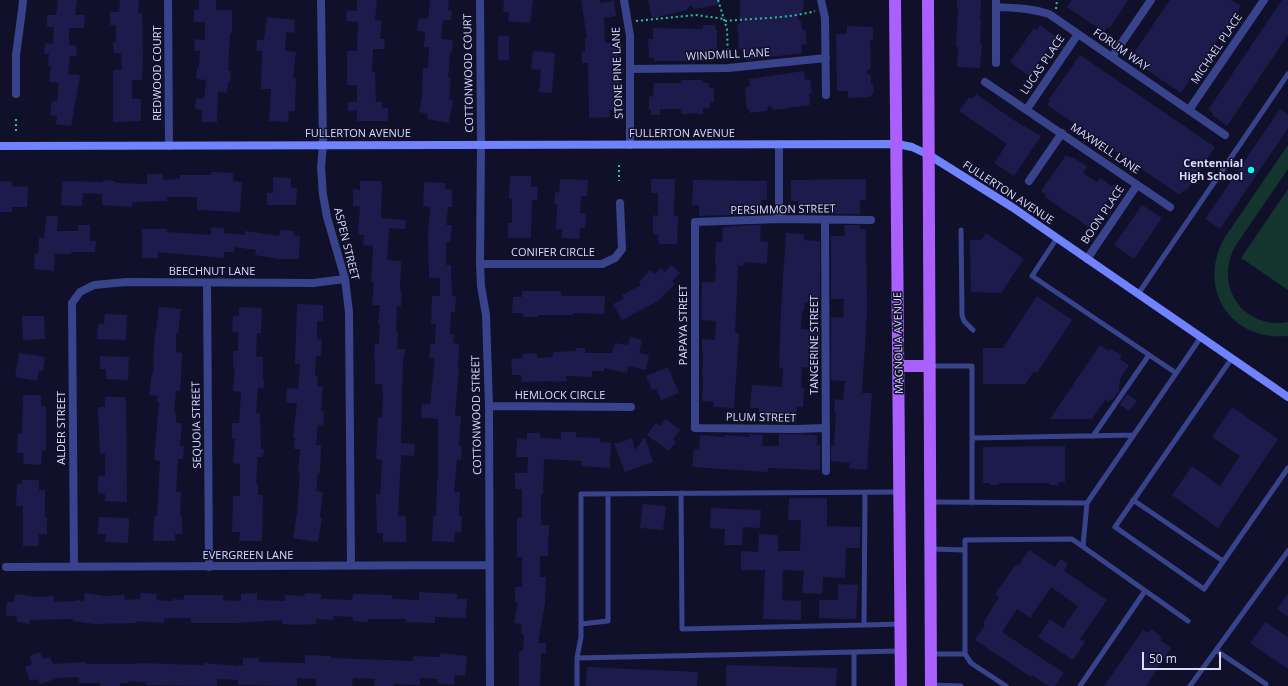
<!DOCTYPE html>
<html>
<head>
<meta charset="utf-8">
<style>
	body { margin:0 }
	#map { position:relative; width:1288px; height:686px; overflow:hidden; background:#10102a; font-family:"Open Sans",sans-serif }
	canvas { display:block }
	.scale { position:absolute; left:1142px; top:652px; width:79px; height:18px; box-sizing:border-box; border:2px solid #d9dbff; border-top:0; padding-left:5px; font-size:12px; line-height:14px; white-space:nowrap; color:#d9dbff; -webkit-text-stroke:3px #10102a; paint-order:stroke }
</style>
</head>
<body>
<div id="map">
<canvas width="1288" height="686"></canvas>
<div class="scale">50 m</div>
</div>
<script>
const ctx = document.querySelector('canvas').getContext('2d');
ctx.lineJoin = 'round';
function fillPath(path, color) { ctx.fillStyle = color; ctx.fill(path, 'evenodd'); }
function trace(path, color, width, dash) { ctx.strokeStyle = color; ctx.lineWidth = width; ctx.lineCap = dash ? 'butt' : 'round'; ctx.setLineDash(dash || []); ctx.stroke(path); }
function label(font, color, halo, rows, align = 'center') {
  ctx.font = font + ' "Open Sans",sans-serif'; ctx.lineWidth = 3; ctx.setLineDash([]); ctx.textBaseline = 'middle'; ctx.strokeStyle = halo; ctx.fillStyle = color; for (const [text, x, y, turn = 0] of rows) {
    ctx.save(); ctx.translate(x, y); ctx.rotate((+turn || 0) * Math.PI / 180); ctx.textAlign = isNaN(turn) ? turn : align; if (halo) ctx.strokeText(text, 0, 0); ctx.fillText(text, 0, 0); ctx.restore();
  }
}
const green = new Path2D(`
	M1288 145V169L1236 245C1213 284 1242 330 1288 322V336C1230 342 1196 287 1225 237Z
	M1288 189V290L1241 258Z`);
const building = new Path2D(`
	M58 0H77L75 15H85L84 28H69V45L77 46 76 56H70L68 74 80 75 71 126 56 124 57 116 50 115 52 101H57L59 83 49 82 51 67 48 66 49 54H44L45 43 53 44 54 27H47V15H56Z
	M120 0H139L138 13H142L143 55 142 80H132V99H141V121L113 122V70H122L121 53H114L113 42H116V26L110 25V12H119Z
	M199 0H216V10H232V33H230L228 71H231L230 82H228L227 93 218 92 217 122H202V110L195 109 196 98 204 99 206 80 196 79 197 68H199L200 51H194L195 39 205 40V22H194V10H199Z
	M357 0H377L375 20 382 21 380 39H385L384 49H373L372 72H375L376 102H382V108H388V121H357V110L348 111V102H357V85H347V51H357L358 22 346 21 347 10 357 11Z
	M430 0H449L448 10 452 11 451 20H443L441 39 453 40 452 53H450L448 77 451 78 449 99 453 100 449 123 427 119 428 114 419 112 423 91H422L423 68H428L429 47H424L425 32 417 31 419 18 428 19Z
	M504 0H533L530 23 508 21 509 12H503Z
	M581 0H600V3L614 1 616 16 604 18 605 43H618L621 110H609L610 117 589 118 588 63H582V52H585V38H587Z
	M648 0H720V4L695 9 690 5 687 10 653 18 651 15Z
	M740 0H803L804 9 797 18 801 22 802 30H805L807 44 801 45 802 53 746 60 745 48 739 49 738 40H739L737 25 740 24Z
	M957 0H981L980 20H981L980 44H982L980 68 957 67 958 47 956 46 958 9H957Z
	M1072 0H1128L1110 28 1108 27 1104 32 1067 7Z
	M1170 0H1231L1241 6 1181 93 1135 62 1136 60 1131 57Z
	M1282 0H1288V35L1227 126 1212 115 1213 113 1208 110Z
	M267 17 295 20 294 33 286 32 285 51 296 52 293 78H296L295 111H289L288 122 269 121 271 89H261L262 51H256L257 40H264Z
	M703 25H715L716 30H717V49H710V61H654V58H649L648 39H653V28L703 29Z
	M1040 25 1056 37 1029 76 1010 62 1034 28 1037 30Z
	M847 26 873 27V40H870L871 68 866 72 871 76V84H873L874 92 870 97 848 98V91H837L836 34H847Z
	M498 36H509V60H498Z
	M533 51 555 53 552 93 539 92 541 70 531 69Z
	M1080 55 1215 147 1186 191 1184 190 1180 195 1047 105 1051 100 1049 99Z
	M804 71 805 80 810 79 812 93 809 94 810 105 774 110 769 105 766 111 750 113 749 109H747L745 87 750 86 749 79Z
	M681 80H702L703 83H709V88H714V102L710 103V108H703V114L690 113V114H681V109H660V115H651V110L649 109V97L653 96 654 83H681Z
	M976 94 1024 127V126L1041 136 1014 176 994 163 1007 144 959 111 969 97 972 99Z
	M1280 109 1288 114V128L1220 229 1205 219Z
	M1066 155 1071 158 1072 157 1087 166 1083 173 1097 182 1100 178 1116 189 1090 228 1045 197 1046 195 1041 191Z
	M211 172 233 173V181L242 182 240 212 197 210V197H167V201L132 202V207L102 205V194L83 193 82 206 61 205 62 181 103 182V180L115 181V183L147 184V174H163V180L180 179V175H211Z
	M510 176H531V187H538L537 200H532L531 238H508V223H512V199H509Z
	M273 177 291 178V188H297L296 205H267V193H273Z
	M560 179 588 180 587 196H581L580 213H586L585 228H580L579 239 562 238V229H556L557 204H554L555 192 559 193Z
	M651 179H675L674 216H678L677 244H659L658 234H653V215L658 216V193H651Z
	M866 179V200H860V214H798V201H791V180Z
	M693 180 767 181V200H761V214L699 216V205H692Z
	M0 181 12 182V186L28 187 27 207H12V212H0Z
	M360 181H382L381 218 406 220 405 229 389 228 387 260 401 261 400 292H402L401 306H397L396 332H398L397 349H405L404 359H403L401 443 415 444 414 456 401 455 398 516H406V542H383V533H377L376 494 380 495 382 460 376 459 378 417 382 418 383 393 382 384H375V358H374L375 344H379L380 324H378L380 305H372L374 283 371 282 373 246 363 245 364 235H358L360 206H353V189L360 190Z
	M424 182 445 183V189L452 190V207H448L446 225H452L450 242H446V265H451L452 296H456L455 312H451L450 334H454L453 343 459 344 458 368H459L455 415 461 416 459 446H462L461 460H457L454 492H460L459 516H462L461 533 455 532 454 542 432 541 433 516H436L437 480H438V419L421 418 422 404H430L435 358H429L430 344H435L436 324H431L432 296H440V278H429L428 237 430 207 423 206Z
	M1142 205 1162 218 1134 259 1114 245Z
	M46 216H58L57 231H78V225H90V241H96L95 252H71V254H55L54 271 34 269 35 253 38 254 39 238H44Z
	M761 225 760 241 768 242 767 264 744 262 743 266 738 265 735 333H739L734 408 713 407 714 402 702 401 703 377H702L703 353H702V339L715 340 716 321 701 320 702 282H715L716 264H715L716 242H722L723 227Z
	M844 225H860V229H866L867 312 862 393H872L867 470 849 468 850 463 831 461V446H834L836 413H834L835 399 843 400 845 381 831 380V317L843 318 844 299H831V236H845Z
	M211 227 224 228V233L245 235V231L279 236 280 230 294 231V235L300 236 299 259H279L255 255 256 250 234 247V252H224V258L158 252V258H142V229H167V232L211 235Z
	M786 233 804 234V240L820 241V299H818V304L805 303 804 310H802L801 329 820 330V354H815V368L802 367 801 388H804L803 407H797L796 423H780V422L758 421 759 408H750L752 385 782 387 783 368 779 367 781 309Z
	M986 233 1024 259 1001 293 971 292 970 240H981Z
	M671 265 680 273 672 281 675 284 658 301 622 320 613 304 624 299 622 295 641 285 639 282 650 270 655 274 661 268 665 272Z
	M522 291H561V296H605L604 314 573 313V315H538V317H523V313H512L513 297H522Z
	M1037 296 1072 320 1037 373 1034 371 1025 384H983V348H1003Z
	M297 304 323 305V321H317V339L322 340 321 356H316L315 376 318 377 317 386 323 387 321 411H324L323 426 318 425 316 445H321L320 473H318L316 491 323 492 320 517 322 518 318 542 293 538 297 513 300 473 298 472 300 449H294L295 438H293L297 403H286L287 388 298 389 300 364H295Z
	M159 307 181 309 178 334 176 333V352L182 353 181 378 180 391H176L174 412H176V423H182L180 446H184L183 459H178L176 492H181L180 516H182V534H175V541H153L154 516H157L160 461 154 460 159 403 157 402 158 396 149 395 152 374H153L154 344Z
	M239 307 262 308 261 333H257L256 357H263V379L264 380V388H258L256 413H260L261 449H264L263 457H258L256 484H258V495H263L262 541H239L240 532H232L233 496H240V464L233 463 235 439H232V423H239L241 392 233 391 235 367H233V351H238V332H232L233 316H239Z
	M105 314 127 315 126 340 97 339 98 324H104Z
	M22 316H44L45 339 23 340Z
	M630 337 642 340 639 353 649 355 646 370 628 366 627 373 604 368V371H592V377L566 376 567 381 553 382V381L522 382 521 375H512L511 359 523 358V354L537 353V358L553 357V352L576 351V348H585V353H612L615 343 628 345Z
	M1100 345 1109 351 1111 349 1122 356 1120 359 1129 365 1120 379 1119 388 1120 389 1113 400 1112 399 1108 402 1105 400 1092 419H1050Z
	M19 353 45 357 43 371 39 370 37 381 15 377Z
	M100 356 129 357 128 380 106 379V369H100Z
	M668 367 679 393 661 400 656 388 652 390 646 376Z
	M1127 394 1137 401 1129 411 1120 405Z
	M23 395H41V406H46V451L42 450 41 465 23 464 24 453H17L18 433 22 434Z
	M105 397H126L127 502 105 501V494L98 493V476H105V453L100 454 98 407H105Z
	M1232 407 1278 439 1218 528 1172 495 1192 466 1220 486 1240 456 1212 437Z
	M666 419 680 430 673 439 676 442 669 451 647 435 656 423 660 426Z
	M561 432H576V437L600 438V442L611 443 610 468 581 466 582 461 544 459 543 494H541V525H549V535H548V556H540V577H546L545 603 538 643H546V654L541 653 540 686H519V651H523L524 635 521 634 522 624 514 623 518 602H515V587H522V557H517V518H522V489H515V473H527L528 457H516L517 438 527 439V433H540V438L561 439Z
	M749 434 763 435 762 446H779V434L817 435V445H820V470L768 468V472L692 467 694 449 699 450 700 435 725 437V435L749 437Z
	M645 437 653 462 625 472 614 443H619L632 438 635 450Z
	M1065 446V482H1058V485H1050L1049 483H999V485H990V483H983V447Z
	M22 480H39V490H45V518H47V534H39L38 546H23V506H16L17 484H22Z
	M789 498H827V526L860 527V548H846L845 578 823 577 822 594 802 593 804 571 783 570 782 600 801 601V620L763 619 765 570H741V551L758 552 759 534 778 535V551H800L801 520H788Z
	M643 504 666 506 663 530 640 528Z
	M711 508 761 510 760 528 743 527 742 545H724L725 529 710 528Z
	M99 517 129 518 128 543 105 542 106 534H98Z
	M1029 550 1055 567 1061 559 1068 564 1064 571 1107 600 1080 639 1085 642 1073 660 1038 637 1050 619 1063 628 1078 606 1051 587 1030 618 1017 609 1002 632 1064 673 1055 686H1048L1032 675 1031 677 975 640 985 625 983 623 999 597 995 594 1016 564 1018 566Z
	M838 584 858 585 856 619 819 618V600H838Z
	M419 592 457 594V599H467L466 618 435 617V623L406 622V619H368V622L353 621V617L333 616V620L316 619V624L296 625 282 624V620L236 623H191V618H164V623L136 621 137 623 94 624 73 621V619L30 620V624L17 622V617L6 615 7 602H14L15 594 38 597 54 596V602L76 601V600L84 601 85 593 104 596 124 595 125 600 140 599 141 593 157 594 156 600 173 601V599L184 600V595H223V600L241 601V594L257 593V600L285 601V595L305 596V593L321 594V599L352 600 353 594 392 595V599L419 600Z
	M1288 594V617L1277 609Z
	M1265 622 1288 637V669L1250 643Z
	M1151 629 1162 637 1160 640 1171 648 1146 686H1104L1143 630 1149 633Z
	M40 652 43 659 50 657 53 664 86 662V664H137V663L204 665V663L238 666V665H243V658H259V662L305 663V655L331 656V658L413 661V656L440 657V653L467 656 465 676 455 675 454 685 437 683 438 679 420 678V685L394 684V686H374L375 679 353 678 352 686H316V679L297 678V686L238 685V680L217 679V686L146 685V682L128 681V683H120V686H100V683H79V677L58 678 40 684 38 679 30 681 25 667 32 664 29 656Z
	M726 665 837 668 836 686H726Z
	M587 667 698 672 697 686H586Z`);
const path = new Path2D(`
	M718 0 727 29 728 59
	M1056 9 1057 0
	M636 21 696 15 724 19
	M725 21C755 18 786 19 815 11
	M16 119V131
	M619 165V181`);
const lane = new Path2D(`
	M961 230 962 315 964 321 973 330
	M1057 238 1032 276 1176 373
	M1138 294 1288 74
	M1232 358 1115 527 1204 589 1288 468
	M931 366H972V503
	M1093 436 1149 355
	M972 438 1134 435
	M681 493 682 629 864 625 865 492
	M1133 500 1223 561
	M930 502 1087 503 1201 337
	M1083 546 1087 503
	M931 549 965 550
	M581 624 608 621V494
	M864 625 901 624
	M1217 651 1266 684
	M931 654H965V540L1072 539 1188 621
	M965 654 971 663 1006 686
	M577 658 581 637V494L899 492
	M931 685 961 686
	M577 686V658L900 651
	M854 686V652
	M1080 686 1145 591
	M1190 686 1288 551`);
const street = new Path2D(`
	M168 0 169 146
	M321 0 323 145 321 167 323 195 327 217 345 279 349 312 351 566
	M480 0 481 145 480 264 481 286 486 315 489 406 490 686
	M624 0 630 36V145
	M821 0 825 18 826 95
	M996 0V63
	M996 7C1014 8 1031 8 1049 14L1225 135
	M1112 57 1151 0
	M631 69 728 68 826 58
	M985 82 1170 207
	M16 94V55L22 10 23 0
	M1027 109 1078 34
	M1189 110 1264 0
	M1029 181 1062 133
	M779 219V144
	M825 220 826 471
	M1087 259 1137 185
	M480 264H602L615 258 622 249 620 203
	M207 283 209 567
	M489 406 631 407
	M826 428 796 429 695 428V222L779 219 871 220
	M74 566 72 303 80 292 94 285 126 282 313 283 345 279
	M6 567 489 565`);
const secondary = new Path2D(`
	M0 146 897 144 912 147 929 155 1012 207 1288 397`);
const primary = new Path2D(`
	M895 0 901 686
	M928 0 931 686
	M899 366H930`);
const markers = [
	[1251,170,4,"#05fff0"]
];
const streetNames = [
	["MICHAEL PLACE",1217,49,-56],
	["FORUM WAY",1121,50,35],
	["WINDMILL LANE",728,55,-3],
	["LUCAS PLACE",1043,65,-56],
	["REDWOOD COURT",158,73,-90],
	["COTTONWOOD COURT",469,73,-91],
	["STONE PINE LANE",618,73,-92],
	["FULLERTON AVENUE",358,134],
	["FULLERTON AVENUE",682,134],
	["MAXWELL LANE",1105,149,34],
	["FULLERTON AVENUE",1008,193,33],
	["PERSIMMON STREET",783,210,-1],
	["BOON PLACE",1103,215,-56],
	["ASPEN STREET",346,244,76],
	["CONIFER CIRCLE",553,253],
	["BEECHNUT LANE",212,272],
	["PAPAYA STREET",684,325,-90],
	["MAGNOLIA AVENUE",899,343,-91],
	["TANGERINE STREET",815,345,-90],
	["HEMLOCK CIRCLE",560,396],
	["COTTONWOOD STREET",477,415,-91],
	["PLUM STREET",761,418,1],
	["SEQUOIA STREET",197,425,-91],
	["ALDER STREET",62,428,-90],
	["EVERGREEN LANE",248,556]
];
const poiNames = [
	["Centennial",1243,164],
	["High School",1243,177]
];
fillPath(green, '#13352e');
fillPath(building, '#1d1b4c');
trace(path, '#2cc0a0', 2, [2, 3]);
trace(lane, '#39438b', 5);
trace(street, '#39438b', 8);
trace(secondary, '#7083ff', 8);
trace(primary, '#aa60ff', 12);
for (const [x, y, r, color] of markers) { const dot = new Path2D(); dot.arc(x, y, r, 0, 2 * Math.PI); ctx.fillStyle = color; ctx.fill(dot); trace(dot, '#10102a', 1.5); }
label('11px', '#d9dbff', '#10102a', streetNames);
label('bold 11px', '#d9dbff', '#10102a', poiNames, 'right');
</script>
</body>
</html>
